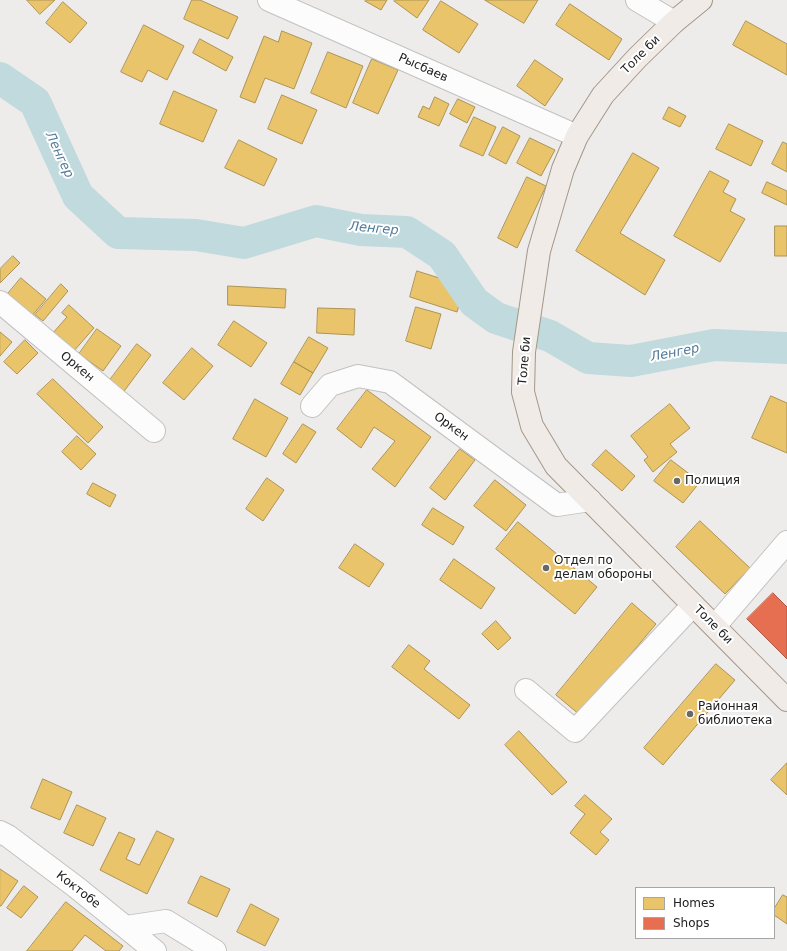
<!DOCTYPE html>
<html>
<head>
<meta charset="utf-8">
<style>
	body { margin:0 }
	#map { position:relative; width:787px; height:951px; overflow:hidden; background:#eeecea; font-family:"DejaVu Sans",sans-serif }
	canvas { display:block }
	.legend { position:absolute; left:635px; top:887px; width:140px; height:52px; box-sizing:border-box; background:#fff; border:1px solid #a6a6a6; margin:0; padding:5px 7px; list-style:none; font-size:12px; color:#212121 }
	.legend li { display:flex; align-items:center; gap:8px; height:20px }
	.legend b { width:20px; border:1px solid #a6a6a6 }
</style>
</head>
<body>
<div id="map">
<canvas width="787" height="951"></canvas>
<ul class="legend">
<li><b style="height:11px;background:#e9c46a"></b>Homes</li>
<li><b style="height:11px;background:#e76f51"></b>Shops</li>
</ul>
</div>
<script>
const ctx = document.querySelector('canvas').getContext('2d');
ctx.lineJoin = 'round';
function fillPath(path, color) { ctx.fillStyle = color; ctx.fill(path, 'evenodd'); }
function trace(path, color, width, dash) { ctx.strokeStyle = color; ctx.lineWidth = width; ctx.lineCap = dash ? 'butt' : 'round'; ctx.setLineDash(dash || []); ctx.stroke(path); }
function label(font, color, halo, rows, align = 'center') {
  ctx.font = font + ' "DejaVu Sans",sans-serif'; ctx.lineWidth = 4; ctx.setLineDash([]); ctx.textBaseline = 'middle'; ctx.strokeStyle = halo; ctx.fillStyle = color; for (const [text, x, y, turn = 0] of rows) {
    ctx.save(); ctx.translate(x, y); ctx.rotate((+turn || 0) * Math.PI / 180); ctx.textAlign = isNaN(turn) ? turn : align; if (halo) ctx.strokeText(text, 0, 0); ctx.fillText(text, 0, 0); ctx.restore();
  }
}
const homes = new Path2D(`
	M27 0H55L40 14Z
	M192 0H200L238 17 228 39 184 19Z
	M366 0H387L381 10 365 1Z
	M395 0H429L417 18 394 1Z
	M485 0H538L524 23Z
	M441 1 478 24 459 53 423 30Z
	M63 2 87 23 70 43 46 23Z
	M570 4 622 39 609 60 556 25Z
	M746 21 787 44V75L733 45Z
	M144 25 184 46 167 80 148 70 142 82 121 72Z
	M282 31 312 43 294 89 265 78 255 103 240 97 264 36 278 42Z
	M200 39 233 57 226 71 193 53Z
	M328 52 363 66 346 108 311 93Z
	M372 59 398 70 378 114 353 103Z
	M535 60 563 79 545 106 517 86Z
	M174 91 217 110 203 142 160 124Z
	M282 95 317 110 302 144 268 129Z
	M435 97 449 104 439 126 418 117 423 106 429 109Z
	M458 99 475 107 467 123 450 114Z
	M669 107 686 116 680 127 663 119Z
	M474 117 496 127 483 156 460 146Z
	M729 124 763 141 751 166 716 149Z
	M503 127 520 136 506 164 489 155Z
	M530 138 555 150 541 176 517 163Z
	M239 140 277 159 264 186 225 168Z
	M783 142 787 144V172L772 164Z
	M633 153 659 168 620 233 665 260 645 295 576 251Z
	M710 171 729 181 723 192 736 199 730 211 745 219 720 262 674 236Z
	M527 177 546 186 517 248 498 238Z
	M767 182 787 191V205L762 193Z
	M775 226H787V256H775Z
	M13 256 20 263 0 283V269Z
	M417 271 465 286 457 312 410 297Z
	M21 278 46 299 31 317 6 296Z
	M61 284 68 291 43 321 35 315Z
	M228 286 286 289 285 308 228 305Z
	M69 305 94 328 73 352 52 334 67 317 62 313Z
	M416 307 441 314 431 349 406 341Z
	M318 308 355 309 354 335 317 333Z
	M234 321 267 343 251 367 218 345Z
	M97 329 121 346 103 371 79 354Z
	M0 332 12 342 0 356Z
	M309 337 328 348 313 373 294 362Z
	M25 340 38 353 17 374 4 362Z
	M137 344 151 355 122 394 107 384Z
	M192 348 213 366 184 400 163 383Z
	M294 362 313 373 300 395 281 384Z
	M53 379 103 427 88 443 37 394Z
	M367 390 431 437 395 487 372 469 395 441 374 427 361 448 337 429Z
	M771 396 787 403V453L752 438Z
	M255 399 288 418 266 457 233 439Z
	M670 404 690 428 670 444 677 452 653 472 644 460 648 457 631 436Z
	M303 424 316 432 296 463 283 454Z
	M77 436 96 454 81 470 62 452Z
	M460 449 475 460 445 500 430 488Z
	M606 450 635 476 622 491 592 465Z
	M671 460 700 482 683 503 654 481Z
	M267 478 284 490 263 521 246 509Z
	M495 480 526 505 506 531 474 506Z
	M93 483 116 495 110 507 87 494Z
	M433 508 464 527 453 545 422 525Z
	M700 521 750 568 725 594 676 547Z
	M518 522 597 587 575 614 496 549Z
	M355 544 384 564 369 587 339 568Z
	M454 559 495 588 481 609 440 580Z
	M632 603 656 624 580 715 556 695Z
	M496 621 511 638 498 650 482 634Z
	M409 645 430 661 424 669 470 705 459 719 392 667Z
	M716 664 735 680 663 765 644 748Z
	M519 731 567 782 552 795 505 745Z
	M787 763V795L771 780Z
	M43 779 72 792 60 820 31 808Z
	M585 795 612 819 600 832 609 840 596 855 570 833 585 814 575 806Z
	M77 805 106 818 93 846 64 833Z
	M157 831 174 839 147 894 100 870 119 832 135 839 126 859 139 865Z
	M0 869 18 881 1 906H0Z
	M201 876 230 889 217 917 188 903Z
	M24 886 38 897 21 918 7 908Z
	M783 895 787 897V924L774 915V909Z
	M66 902 123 946 119 951H106L85 935 72 951H27Z
	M251 904 279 919 265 946 237 932Z`);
const shops = new Path2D(`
	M773 593 787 607V659L747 619Z`);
const river = new Path2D(`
	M0 78 35 102 78 196 118 233 196 235 244 243 316 221 361 230 407 232 442 255 474 302 496 318 550 336 588 358 631 361 714 345 787 348`);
const minor = new Path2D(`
	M269 0 577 136
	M637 0 674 22
	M0 302 154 431
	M312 406 330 385 358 376 390 382 557 505 590 500
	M715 626 787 542
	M526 690 575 731 693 605
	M0 832 8 836 76 887 155 951
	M126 927 166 921 215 951`);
const major = new Path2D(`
	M701 0 674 22 637 58 603 95 577 136 563 169 539 251 524 352 523 392 532 426 556 466 787 700`);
const markers = [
	[677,481,4,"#696867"],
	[546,568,4,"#696867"],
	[690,714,4,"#696867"]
];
const streetNames = [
	["Толе би",641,55,-45],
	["Рысбаев",423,68,24],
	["Толе би",525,361,-85],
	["Оркен",77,367,40],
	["Оркен",451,427,36],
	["Толе би",713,625,45],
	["Коктобе",78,890,38]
];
const poiNames = [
	["Полиция",685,481],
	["Отдел по",554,561],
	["делам обороны",554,575],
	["Районная",698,707],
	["библиотека",698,721]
];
const waterNames = [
	["Ленгер",59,155,65],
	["Ленгер",374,229,5],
	["Ленгер",675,353,-11]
];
fillPath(homes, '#e9c46a');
trace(homes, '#ad9354', 1);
fillPath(shops, '#e76f51');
trace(shops, '#ac5843', 1);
trace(river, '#c1dadd', 32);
trace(minor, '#c2c1c0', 24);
trace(major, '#a39789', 24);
trace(minor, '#fcfcfc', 22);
trace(major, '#f1ebe7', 22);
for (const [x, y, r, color] of markers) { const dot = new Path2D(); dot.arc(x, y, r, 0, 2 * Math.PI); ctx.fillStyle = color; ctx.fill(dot); trace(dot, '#fff', 1.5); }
label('12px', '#212121', '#fff', streetNames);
label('12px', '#212121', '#fff', poiNames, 'left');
label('italic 13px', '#507998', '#fff', waterNames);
</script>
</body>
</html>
